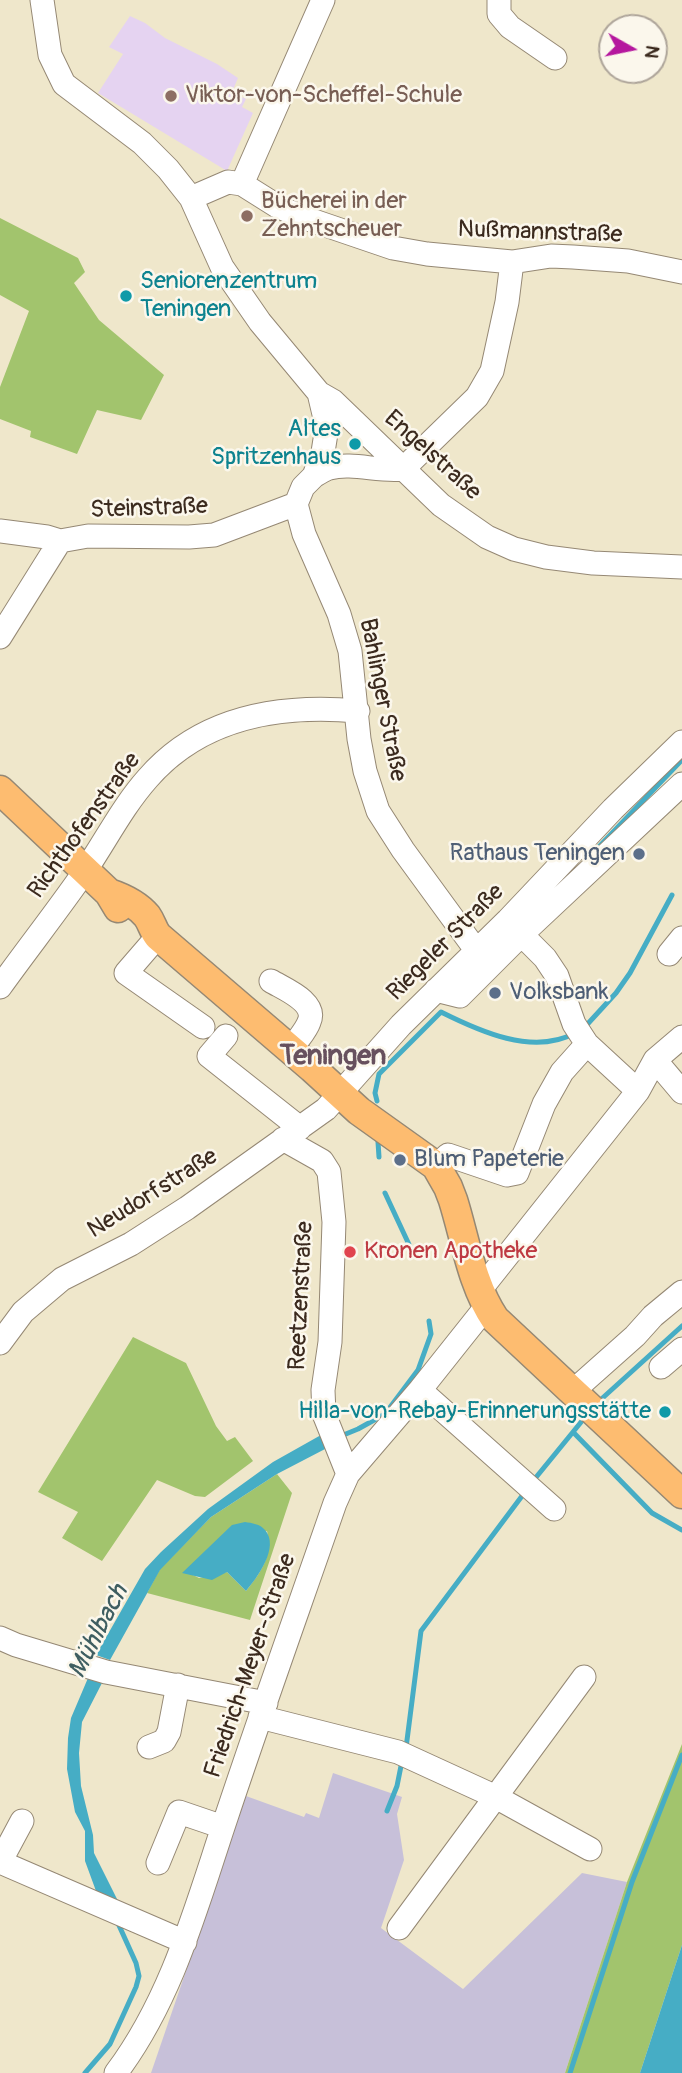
<!DOCTYPE html>
<html>
<head>
<meta charset="utf-8">
<style>
	body { margin:0 }
	#map { position:relative; width:682px; height:2073px; overflow:hidden; background:#efe7cb; font-family:Pangolin,sans-serif }
	canvas { display:block }
	.north { position:absolute; left:598px; top:14px; width:70px; height:70px; box-sizing:border-box; background:#fbf7ec; border:2px solid #aea59a; border-radius:50%; rotate:99deg; font-size:19px; font-weight:700; line-height:28px; text-align:center; color:#3b2a1e }
	.north::after { content:''; display:block; margin:auto; width:24px; height:32px; background:#b5179e; clip-path:polygon(50% 0,100% 100%,50% 72%,0 100%) }
</style>
</head>
<body>
<div id="map">
<canvas width="682" height="2073"></canvas>
<div class="north">N</div>
</div>
<script>
const ctx = document.querySelector('canvas').getContext('2d');
ctx.lineJoin = 'round';
function fillPath(path, color) { ctx.fillStyle = color; ctx.fill(path, 'evenodd'); }
function trace(path, color, width, dash) { ctx.strokeStyle = color; ctx.lineWidth = width; ctx.lineCap = dash ? 'butt' : 'round'; ctx.setLineDash(dash || []); ctx.stroke(path); }
function label(font, color, halo, rows, align = 'center') {
  ctx.font = font + ' Pangolin,sans-serif'; ctx.lineWidth = 5; ctx.setLineDash([]); ctx.textBaseline = 'middle'; ctx.strokeStyle = halo; ctx.fillStyle = color; for (const [text, x, y, turn = 0] of rows) {
    ctx.save(); ctx.translate(x, y); ctx.rotate((+turn || 0) * Math.PI / 180); ctx.textAlign = isNaN(turn) ? turn : align; if (halo) ctx.strokeText(text, 0, 0); ctx.fillText(text, 0, 0); ctx.restore();
  }
}
const built = new Path2D(`
	M130 16 145 23 165 38 217 64 238 78 232 92 246 99 242 107 253 113 227 171 98 93 123 54 109 47Z`);
const industrial = new Path2D(`
	M333 1773 402 1797 397 1814 404 1860 381 1928 463 1989 582 1873 627 1882 565 2073H151L246 1796 304 1817 306 1813 319 1818Z`);
const green = new Path2D(`
	M0 218 78 258 85 272 74 283 99 320 164 375 141 420 97 410 77 454 30 437 31 431 0 419V387L29 311 0 295Z
	M133 1337 186 1363 216 1426 227 1441 235 1437 253 1461 205 1497 195 1496 157 1480 102 1561 62 1538 78 1512 38 1492Z
	M277 1474 292 1493 250 1620 147 1593 160 1569 211 1517ZM267 1531C273 1556 261 1572 246 1591L227 1572 199 1578 193 1575Z
	M682 1744V1945L640 2073H565L627 1882Z`);
const water = new Path2D(`
	M321 1435 327 1448 277 1474 211 1517 160 1570 110 1660 96 1655 145 1569 161 1552 208 1509 273 1462Z
	M245 1522C252 1523 260 1524 265 1530 280 1547 257 1578 246 1591L227 1572 212 1580 182 1573 232 1525Z
	M88 1678 102 1683 82 1722 79 1753 81 1786 93 1835 94 1853 118 1901 96 1891 85 1861V1831L75 1812 67 1769 68 1738 71 1718Z
	M682 1945V2073H640Z`);
const stream = new Path2D(`
	M593 853 682 760
	M583 1029 616 993 630 973 672 895
	M377 1101 375 1093 379 1074 441 1012C479 1031 533 1056 575 1033
	M378 1142 379 1157
	M385 1193 412 1251
	M597 1403 682 1326
	M586 1416 573 1432 652 1513 682 1530
	M341 1436 358 1429 385 1414 418 1370 431 1334 429 1321
	M533 1481 573 1432
	M406 1748 421 1631 525 1492
	M387 1811 397 1786 402 1761
	M85 2073 110 2044 136 1987 139 1976 136 1963 117 1921
	M570 2073 632 1882 682 1755`);
const minor = new Path2D(`
	M42 0 50 55 64 84 142 143 168 169 191 198 222 267 260 322 319 393 327 427 323 452 314 476 303 487 296 504 304 534 339 614 350 651 359 739 365 771 378 811 403 850 476 950
	M499 0V14L510 27 555 58
	M242 184 323 0
	M191 198 228 182 242 184 277 206 302 217 393 248 427 254 512 262 551 256 573 257 628 261 682 272
	M319 393 333 401 441 505 487 537 514 549 546 557 593 563 682 567
	M314 476C319 473 324 470 329 468 353 462 379 472 403 469L477 397 492 371 507 302 512 262
	M0 531 47 537 60 541 88 536 189 537 214 535 296 504
	M0 637 60 541
	M511 924 545 958 557 976 574 1024 587 1044 638 1091
	M158 936 126 973 203 1027
	M669 954 682 938
	M271 981C284 989 318 1002 309 1022 306 1031 296 1041 291 1050
	M0 987C28 948 58 910 85 871 106 840 123 806 148 778 202 716 280 704 358 711
	M436 990 460 996 521 935 682 784
	M226 1036 209 1056 300 1128
	M655 1060 682 1092
	M283 1139 322 1161 329 1172 334 1222 330 1342 323 1390 324 1414 348 1474
	M436 1166 448 1155 507 1175 517 1173 544 1104 562 1072 587 1044
	M480 1290 638 1091 655 1060 682 1037
	M0 1343 23 1312 62 1279 131 1244 187 1208 326 1109 401 1025 508 920 613 809 682 742
	M661 1367 682 1349
	M420 1390 554 1509
	M572 1392 635 1336 653 1316 682 1292
	M0 1638 16 1645 106 1672 266 1703
	M260 1717 398 1752 494 1796 590 1849
	M149 1747 164 1741 169 1732 178 1685
	M0 1862 185 1942
	M0 1862 22 1821
	M158 1863 179 1812 223 1827
	M399 1928 584 1677
	M116 2073C173 1997 197 1904 227 1815 262 1710 299 1607 335 1503L348 1474 420 1390 486 1307`);
const major = new Path2D(`
	M0 790 109 893 118 908
	M109 893C124 898 137 904 147 916 152 923 153 930 158 936L312 1068 359 1111 436 1166 448 1187 453 1200C465 1238 472 1286 495 1319L682 1494`);
const markers = [
	[171,96,7,"#8d6e63"],
	[247,216,7,"#8d6e63"],
	[126,296,7,"#0f9aa8"],
	[355,444,7,"#0f9aa8"],
	[639,854,7,"#5c6f8a"],
	[495,993,7,"#5c6f8a"],
	[400,1160,7,"#5c6f8a"],
	[350,1252,7,"#e0444e"],
	[665,1412,7,"#0f9aa8"]
];
const educationNames = [
	["Viktor-von-Scheffel-Schule",185,96],
	["Bücherei in der",261,202],
	["Zehntscheuer",261,230]
];
const streetNames = [
	["Nußmannstraße",540,233,2],
	["Engelstraße",432,456,42],
	["Steinstraße",149,509,-2],
	["Bahlinger Straße",382,700,79],
	["Richthofenstraße",85,826,-54],
	["Riegeler Straße",446,943,-45],
	["Neudorfstraße",153,1194,-32],
	["Reetzenstraße",302,1296,-87],
	["Friedrich-Meyer-Straße",251,1666,-71]
];
const cultureNames = [
	["Seniorenzentrum",140,282,"left"],
	["Teningen",140,310,"left"],
	["Altes",341,430],
	["Spritzenhaus",341,458],
	["Hilla-von-Rebay-Erinnerungsstätte",651,1412]
];
const serviceNames = [
	["Rathaus Teningen",625,854,"right"],
	["Volksbank",509,993],
	["Blum Papeterie",414,1160]
];
const healthNames = [
	["Kronen Apotheke",364,1252]
];
const waterNames = [
	["Mühlbach",99,1632,-63]
];
const quarterNames = [
	["Teningen",333,1057]
];
fillPath(built, '#e5d3f1');
fillPath(industrial, '#c7c0d9');
fillPath(green, '#a2c46d');
fillPath(water, '#46adc5');
trace(stream, '#46adc5', 5);
trace(minor, '#958874', 25);
trace(major, '#958874', 31);
trace(minor, '#fff', 23);
trace(major, '#fdbc70', 28);
for (const [x, y, r, color] of markers) { const dot = new Path2D(); dot.arc(x, y, r, 0, 2 * Math.PI); ctx.fillStyle = color; ctx.fill(dot); trace(dot, '#fbf7ec', 2.5); }
label('24px', '#785e54', '#fbf7ec', educationNames, 'left');
label('24px', '#3b2a1e', '#fbf7ec', streetNames);
label('24px', '#0d838f', '#fbf7ec', cultureNames, 'right');
label('24px', '#4e5e75', '#fbf7ec', serviceNames, 'left');
label('24px', '#be3a42', '#fbf7ec', healthNames, 'left');
label('italic 26px', '#3f5e61', '#fbf7ec', waterNames);
label('bold 28px', '#67505e', '#fbf7ec', quarterNames);
</script>
</body>
</html>
